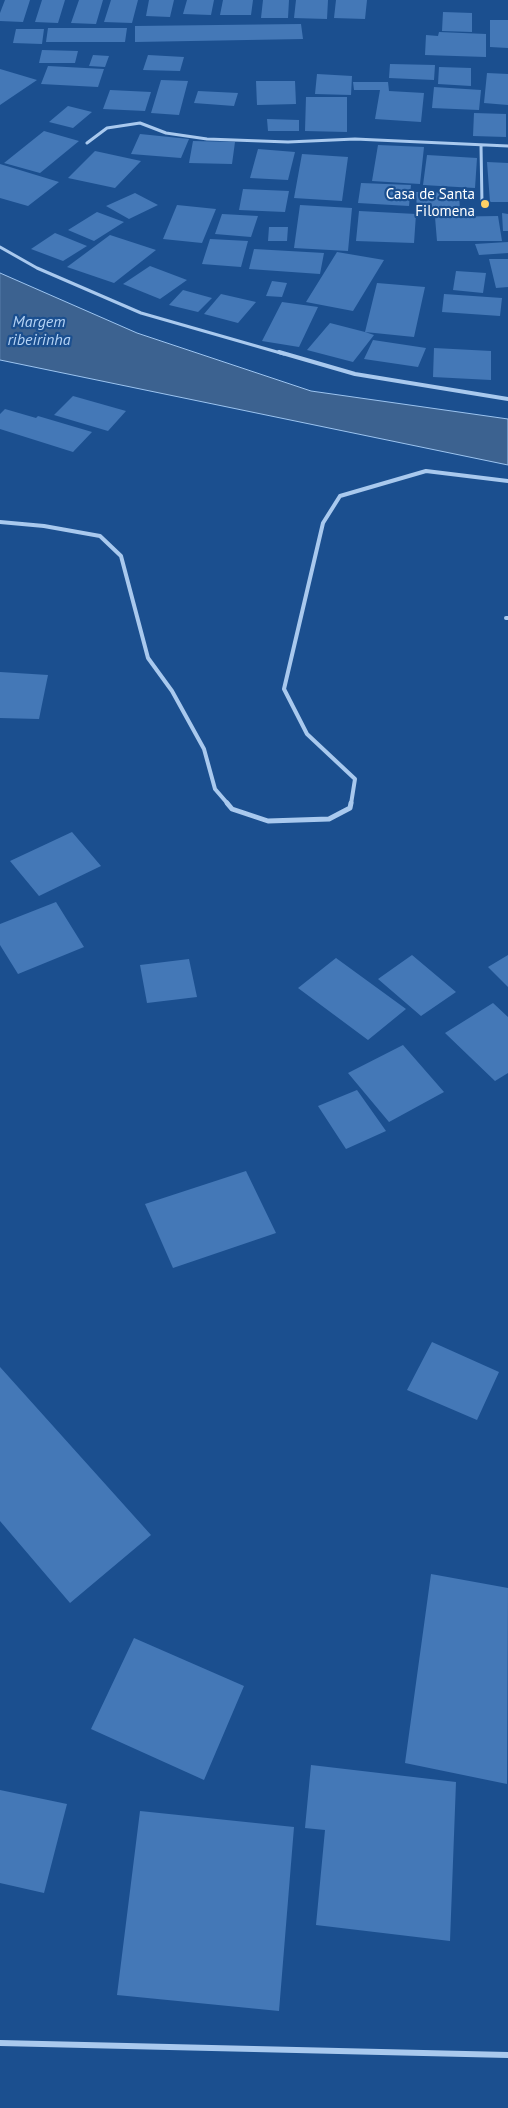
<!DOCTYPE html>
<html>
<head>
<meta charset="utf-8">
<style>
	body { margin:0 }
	canvas { display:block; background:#1b4f8f }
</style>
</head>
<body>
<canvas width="508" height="2108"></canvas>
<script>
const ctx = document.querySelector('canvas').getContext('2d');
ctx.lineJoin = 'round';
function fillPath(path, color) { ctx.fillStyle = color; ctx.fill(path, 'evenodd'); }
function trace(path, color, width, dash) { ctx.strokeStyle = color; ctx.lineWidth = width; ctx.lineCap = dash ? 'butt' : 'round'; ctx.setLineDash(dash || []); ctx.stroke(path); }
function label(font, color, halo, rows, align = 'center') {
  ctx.font = font + ' "PT Sans",sans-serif'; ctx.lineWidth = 4.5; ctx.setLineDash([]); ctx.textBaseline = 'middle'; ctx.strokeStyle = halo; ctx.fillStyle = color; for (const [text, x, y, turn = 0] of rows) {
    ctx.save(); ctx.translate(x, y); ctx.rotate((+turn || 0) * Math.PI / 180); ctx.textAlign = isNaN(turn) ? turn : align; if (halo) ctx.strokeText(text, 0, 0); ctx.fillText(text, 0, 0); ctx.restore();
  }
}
const water = new Path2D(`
	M0 273 137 333 311 391 508 419V465L0 360Z`);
const building = new Path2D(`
	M5 0H30L23 22 0 21V13Z
	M42 0H65L58 23 35 22Z
	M79 0H103L96 24 71 23Z
	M111 0H138L132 23 104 22Z
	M149 0H174L170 17 146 16Z
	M187 0H214L211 15 183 14Z
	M223 0H253L251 15H220Z
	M263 0H289L288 18H261Z
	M296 0H328L327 19 294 18Z
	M336 0H367L365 19 334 18Z
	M443 12 472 13V32L442 31Z
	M490 20H508V48L490 47Z
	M301 24 303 39 135 42V26Z
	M48 28H127L125 42H46Z
	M16 29H44L42 44 13 43Z
	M439 32 486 34V57L425 55 426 35 438 36Z
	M42 50 78 51 75 63H39Z
	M93 55 109 56 105 67 89 66Z
	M148 55 184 57 180 71 143 70Z
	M390 64 435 65 434 80 389 78Z
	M48 66 104 69 98 87 41 84Z
	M439 67 471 68V86L438 84Z
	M0 69 37 80 0 105Z
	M487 73 508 74V105L484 103Z
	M317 74 352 76 351 95 315 94Z
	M161 80 188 81 179 115 151 113Z
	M256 81H295L296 104 257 105Z
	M353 82H388L389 91 424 93 421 122 375 119 380 90H354Z
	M434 87 481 90 479 110 432 108Z
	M110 90 151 92 145 111 103 109Z
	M198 91 238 93 234 106 194 103Z
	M306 97H347V132L305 131Z
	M68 106 92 112 73 128 49 122Z
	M474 113 506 114V137L473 136Z
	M267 119 299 120V131H268Z
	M44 131 79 141 40 173 4 163Z
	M140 134 189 139 181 158 131 154Z
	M193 141 235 142 232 164 189 163Z
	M378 145 424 147 420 184 372 181Z
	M258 149 295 152 288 180 250 178Z
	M95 151 141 161 115 188 68 178Z
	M302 154 348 157 342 201 294 198Z
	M427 155 477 158 475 188 423 185Z
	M487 162 508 163V202H490Z
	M0 164 59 182 28 206 0 198Z
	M361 183 411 185 409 206 358 203Z
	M243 189 289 191 285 212 239 210Z
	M416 192 459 193 460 212 417 211Z
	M135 193 158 205 129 219 106 206Z
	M177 205 216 209 202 243 163 239Z
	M300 205 352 208 348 251 294 248Z
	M359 211 416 214 414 243 356 241Z
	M97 212 124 222 94 241 68 230Z
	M502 213 508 214V231H503Z
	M222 214 258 216 251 237 215 234Z
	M498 216 502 241H437L435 217Z
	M269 227H288L287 241H268Z
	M55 233 87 246 63 261 31 249Z
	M110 235 156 250 114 283 67 267Z
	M210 239 248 241 241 267 202 264Z
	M508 242V253L479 255 475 244Z
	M254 249 324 253 320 274 249 269Z
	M337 252 384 260 353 311 306 302Z
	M489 259H508V287L496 288Z
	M150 266 187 280 160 299 123 284Z
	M456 271 486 273 483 293 453 290Z
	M272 281 287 283 282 297 266 296Z
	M377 283 425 287 414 337 365 332 374 335 353 362 307 350 330 323 365 332Z
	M183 290 212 298 198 312 169 305Z
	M221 294 256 302 238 323 204 314Z
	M444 294 502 298 500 316 442 312Z
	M282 302 318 307 299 347 262 341Z
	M373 340 426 348 418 367 364 359Z
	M434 348 491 351V380L433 377Z
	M73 396 126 411 108 431 54 415Z
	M5 409 36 418 38 416 92 432 73 452 0 429V414Z
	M0 672 48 675 39 719 0 718Z
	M72 832 101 866 39 896 10 861Z
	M56 902 84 947 18 974 0 945V924Z
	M412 955 456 992 421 1016 378 979Z
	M508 955V987L488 967Z
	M336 958 406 1009 368 1040 298 988Z
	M189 959 197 997 147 1003 140 965Z
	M493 1003 508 1017V1073L495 1081 445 1033Z
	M403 1045 444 1092 389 1122 348 1073Z
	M357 1090 386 1131 346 1149 318 1106Z
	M246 1171 276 1233 173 1268 145 1204Z
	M432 1342 499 1372 477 1420 407 1390Z
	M0 1367 151 1535 70 1603 0 1521Z
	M431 1574 508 1588 507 1784 405 1763Z
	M134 1638 244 1686 204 1780 91 1729Z
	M311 1765 456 1782 450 1941 316 1925 325 1830 305 1828Z
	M0 1790 67 1804 44 1893 0 1883Z
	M140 1811 294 1827 279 2011 117 1995Z`);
const streetFar3 = new Path2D(`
	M87 143 107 128 140 123 166 133 207 139 288 142 355 139 508 146
	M481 145 482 204
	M0 247 37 268 141 313 284 354`);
const streetFar2 = new Path2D(`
	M279 352 355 374 508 399
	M0 522 44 526 100 536 121 556 148 658 172 691 204 749 215 789 228 804
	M506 618H508
	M351 804 355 779 307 734 284 689 323 523 340 496 426 471 508 481`);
const streetFar1 = new Path2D(`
	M227 803 232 809 268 821 329 819 350 808 351 803`);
const street = new Path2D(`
	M0 2043 508 2055`);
const markers = [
	[485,204,5,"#ffd166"]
];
const farPoinames = [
	["Casa de Santa",475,195],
	["Filomena",475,212]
];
const farWaternames = [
	["Margem",39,322],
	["ribeirinha",39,340]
];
fillPath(water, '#3c6290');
trace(water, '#9cc4f0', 1);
fillPath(building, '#4478b7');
trace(streetFar3, '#a9c9ee', 3);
trace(streetFar2, '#a9c9ee', 4);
trace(streetFar1, '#a9c9ee', 5);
trace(street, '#a9c9ee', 6);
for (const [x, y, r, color] of markers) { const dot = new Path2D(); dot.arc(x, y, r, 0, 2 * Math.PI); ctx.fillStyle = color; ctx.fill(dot); trace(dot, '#1b4f8f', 2); }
label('15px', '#fff', '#1b4f8f', farPoinames, 'right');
label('italic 16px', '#b5d3f5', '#1b4f8f', farWaternames);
</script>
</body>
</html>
